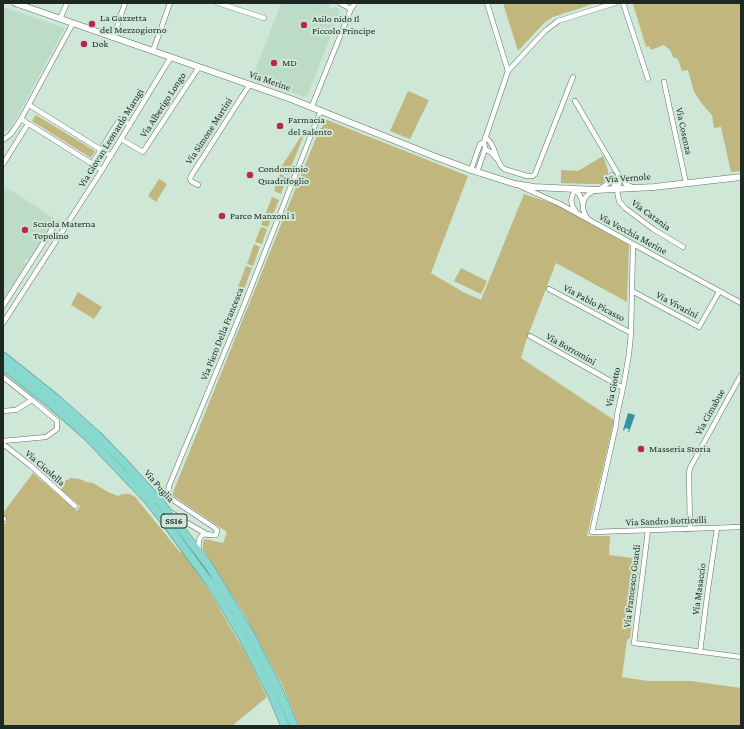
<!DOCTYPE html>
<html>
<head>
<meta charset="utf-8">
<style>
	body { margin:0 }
	#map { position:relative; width:744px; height:729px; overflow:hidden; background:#cee7d7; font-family:"Crimson Pro",serif }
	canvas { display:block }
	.frame { position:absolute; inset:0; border:4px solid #1e2822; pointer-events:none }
</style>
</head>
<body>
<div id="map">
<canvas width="744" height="729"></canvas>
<div class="frame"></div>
</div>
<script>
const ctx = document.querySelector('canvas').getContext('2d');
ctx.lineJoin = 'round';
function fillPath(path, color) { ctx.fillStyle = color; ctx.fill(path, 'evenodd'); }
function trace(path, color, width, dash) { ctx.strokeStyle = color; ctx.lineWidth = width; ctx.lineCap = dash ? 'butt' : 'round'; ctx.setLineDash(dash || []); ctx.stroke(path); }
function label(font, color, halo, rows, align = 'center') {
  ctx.font = font + ' "Crimson Pro",serif'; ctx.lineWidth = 4; ctx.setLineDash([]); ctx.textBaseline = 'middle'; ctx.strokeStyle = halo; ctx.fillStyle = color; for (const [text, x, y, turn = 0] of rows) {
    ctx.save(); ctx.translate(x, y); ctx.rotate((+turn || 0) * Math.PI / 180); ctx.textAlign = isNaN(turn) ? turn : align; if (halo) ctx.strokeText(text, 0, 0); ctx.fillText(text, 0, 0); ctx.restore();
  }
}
const built = new Path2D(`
	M281 3H328L330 4 329 8 332 9 334 7 338 8 340 13 308 94 304 97 253 77Z
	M3 7 65 28 9 132 3 130Z
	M3 185 55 219 29 261 26 259 24 262 27 263 3 301Z`);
const green = new Path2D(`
	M503 3H596L553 17 544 23 518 51Z
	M637 3H741V171L731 172 721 127 714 128 712 115 702 104 694 92 688 70 682 71 678 59 673 57 670 50 664 45 651 50 649 46 646 47 633 4Z
	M408 91 429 100 410 139 390 131Z
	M36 115 95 151 91 158 32 121Z
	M325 120H327L468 176 431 273 463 292 481 300 524 194 557 205 627 244 629 246 627 302 556 263 527 338 521 358 614 420 587 536H610L609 555 640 559 630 638 627 640 622 677 648 681H691L741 688V726H299L283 687 246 617 203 549V542L205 539 210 540 223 543 227 532 172 495 320 128H322Z
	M307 127 288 175 278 172Z
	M603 156 608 170V176L602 184H588L561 183V170L578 171Z
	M280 174 287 177 281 194 274 191Z
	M159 179 167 184 156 202 148 196Z
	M272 197 279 200 268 227 261 225Z
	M261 227 267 229 262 244 255 242Z
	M254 244 260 247 253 266 247 264Z
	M246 266 252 268 244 289 238 287Z
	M461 268 487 281 481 294 454 281Z
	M78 292 102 307 94 319 71 305Z
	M33 473 77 511 80 506 61 490 66 480H68L70 478 80 479 86 482 93 483 108 492 118 496C125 493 129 493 135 497L180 552 184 554 206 586 245 652 267 697 232 726H3V524L4 525 7 520 3 517V513Z`);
const water = new Path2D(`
	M628 413 635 415 629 432H628L629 429 625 428 624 431 623 430Z`);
const minor = new Path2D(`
	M218 3 264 18
	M340 3 351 9
	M623 3 648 79
	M60 19 67 3
	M113 38 125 3
	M153 51 170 3
	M508 71 545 31 558 21 615 3
	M664 82 686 183
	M575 101 618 174 626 184 634 188
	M29 105 111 156
	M312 106 351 9 355 3
	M21 119 102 170
	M485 137C497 145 494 161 504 169L527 176H533L535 174 573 77
	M121 139 143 152 199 67
	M3 140 11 134 21 119 73 23
	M485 149 492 153 496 158
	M3 164 28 124
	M92 164 120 119 130 125
	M471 170 480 144 484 142 508 71 487 3
	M477 172 485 149 484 142
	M612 175 613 183 617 190 619 201 625 208 653 229 683 247
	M198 185 191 181 190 179 191 176 250 84
	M522 187 560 204 741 303
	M599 190 608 183 612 175
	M617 190 619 183 618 174
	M576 212C570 203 570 199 575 190 580 193 581 198 583 204
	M588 219C580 209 581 196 594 191
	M633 244 631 333 629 354 623 388 617 415 616 425 592 532 741 527
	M549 289 631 333
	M632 291 699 327 719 292
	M3 306 54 226 58 224 65 227
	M3 323 102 170 171 57
	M530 336 623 388
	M3 377 32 400 57 421V429L46 437 3 441
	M3 411 16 410 32 400
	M3 444 31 466 75 506
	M172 513 184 521 208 535
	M3 519H4
	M690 529 689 473 690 468 741 375
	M648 530 634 643 741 657
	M199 550C198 544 198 535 206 534 211 534 212 536 216 535L217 530 215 528 170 498 168 493 169 486 242 310 321 110
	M700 652 708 589 717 528`);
const secondary = new Path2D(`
	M15 3 291 99 436 157 471 170 515 184 534 187 596 190 654 187 741 177`);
const trunk = new Path2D(`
	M3 356 58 400 97 435 128 467 160 502 209 566 249 632 279 691 294 726
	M3 366 53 406 86 435 147 499 169 527 210 583 242 636 272 695 285 726`);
const markers = [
	[92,24,4,"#b9284b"],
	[304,25,4,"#b9284b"],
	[84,44,4,"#b9284b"],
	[274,63,4,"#b9284b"],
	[280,126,4,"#b9284b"],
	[250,175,4,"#b9284b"],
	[222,216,4,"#b9284b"],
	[25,230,4,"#b9284b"],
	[641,449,4,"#b9284b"]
];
const shields = [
	[174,521,26]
];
const shieldNames = [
	["SS16",174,521]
];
const poiNames = [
	["La Gazzetta",100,18],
	["del Mezzogiorno",100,30],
	["Asilo nido Il",312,19],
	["Piccolo Principe",312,31],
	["Dok",92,44],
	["MD",282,63],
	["Farmacia",288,120],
	["del Salento",288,132],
	["Condominio",258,169],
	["Quadrifoglio",258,181],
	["Parco Manzoni 1",230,216],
	["Scuola Materna",33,224],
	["Topolino",33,236],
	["Masseria Storia",649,449]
];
const streetNames = [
	["Via Merine",270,81,19],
	["Via Alberigo Longo",163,105,-57],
	["Via Simone Martini",209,131,-57],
	["Via Cosenza",684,131,78],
	["Via Giovan Leonardo Marugi",111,138,-58],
	["Via Vernole",628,178,-4],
	["Via Catania",651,215,36],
	["Via Vecchia Merine",633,234,28],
	["Via Pablo Picasso",594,303,28],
	["Via Vivarini",677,305,28],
	["Via Piero Della Francesca",222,334,-68],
	["Via Borromini",571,349,29],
	["Via Giotto",613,387,-78],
	["Via Cimabue",710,412,-61],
	["Via Cicolella",45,468,41],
	["Via Puglia",159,486,49],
	["Via Sandro Botticelli",666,521,-2],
	["Via Francesco Guardi",632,586,-83],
	["Via Masaccio",699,589,-82]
];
fillPath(built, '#bcdcc7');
fillPath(green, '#c1b77e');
fillPath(water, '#3790a4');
trace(minor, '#5c7364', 5.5);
trace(secondary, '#5c7364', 7);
trace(trunk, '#50948b', 9);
trace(minor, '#fff', 4.5);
trace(secondary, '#fff', 6);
trace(trunk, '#88d8cf', 8);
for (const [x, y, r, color] of markers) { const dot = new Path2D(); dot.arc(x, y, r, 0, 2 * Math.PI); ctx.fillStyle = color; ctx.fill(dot); trace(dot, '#cee7d7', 1.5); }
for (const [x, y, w] of shields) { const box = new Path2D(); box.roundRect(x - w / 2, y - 7, w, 14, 3); ctx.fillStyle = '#cee7d7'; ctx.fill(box); trace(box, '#1e2822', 1); }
label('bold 9px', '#1e2822', null, shieldNames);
label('10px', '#1e2822', '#cee7d7', poiNames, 'left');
label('10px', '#1e2822', '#cee7d7', streetNames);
</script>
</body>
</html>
